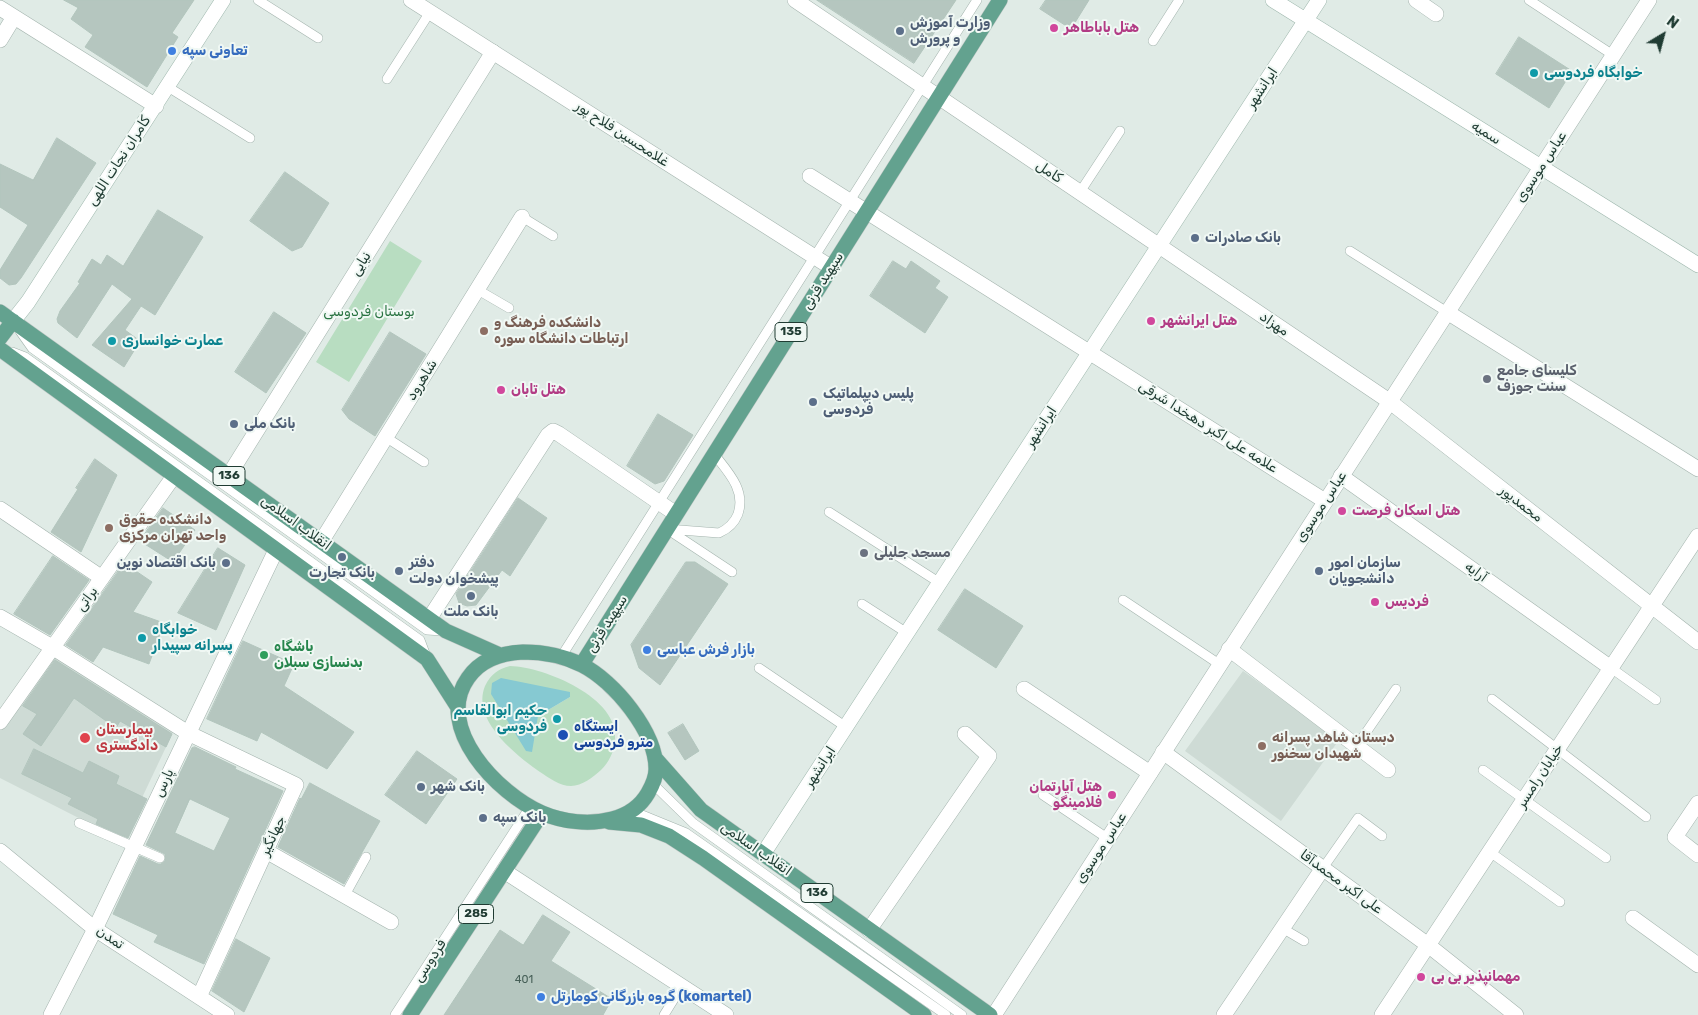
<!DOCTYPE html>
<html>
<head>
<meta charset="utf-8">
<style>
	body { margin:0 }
	#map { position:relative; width:1698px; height:1015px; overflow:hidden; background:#e0ebe6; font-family:Rubik,sans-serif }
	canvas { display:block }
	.north { position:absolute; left:1638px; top:10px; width:50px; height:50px; -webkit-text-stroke:4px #f0f8f4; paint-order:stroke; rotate:37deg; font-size:14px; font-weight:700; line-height:20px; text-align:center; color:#203c33 }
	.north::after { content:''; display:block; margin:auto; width:18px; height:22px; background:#203c33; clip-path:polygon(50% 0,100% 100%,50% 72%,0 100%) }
</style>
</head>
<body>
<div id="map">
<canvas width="1698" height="1015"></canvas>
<div class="north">N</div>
</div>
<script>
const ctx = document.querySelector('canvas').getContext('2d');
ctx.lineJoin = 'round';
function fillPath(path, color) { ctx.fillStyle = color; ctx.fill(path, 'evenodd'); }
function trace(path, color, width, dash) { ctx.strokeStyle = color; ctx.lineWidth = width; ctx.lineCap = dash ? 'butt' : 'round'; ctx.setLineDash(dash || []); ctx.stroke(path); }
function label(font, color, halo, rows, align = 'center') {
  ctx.font = font + ' Rubik,"Noto Naskh Arabic",sans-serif'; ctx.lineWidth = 4; ctx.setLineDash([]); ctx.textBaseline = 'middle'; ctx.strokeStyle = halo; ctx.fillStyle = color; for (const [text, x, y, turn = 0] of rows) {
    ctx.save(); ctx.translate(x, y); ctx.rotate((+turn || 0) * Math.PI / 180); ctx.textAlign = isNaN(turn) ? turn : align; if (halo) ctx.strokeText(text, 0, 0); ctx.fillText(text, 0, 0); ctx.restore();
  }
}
const built = new Path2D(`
	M56 654 175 728 122 840 0 778V728Z
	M1243 671 1339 740 1281 821 1185 751Z`);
const green = new Path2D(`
	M390 241 422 261 349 382 316 362Z
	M510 666C545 667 620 698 615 740 614 752 609 762 601 770 593 777 582 786 571 786 560 786 549 778 540 772 516 755 471 720 485 686 491 674 498 669 510 666ZM492 684 570 697 538 716Z`);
const water = new Path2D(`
	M501 678 570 692V697L538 716 532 752 526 751 491 694 492 683Z`);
const building = new Path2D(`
	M64 0H194L172 33 178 37 147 87 85 47 93 35 71 19 78 8Z
	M817 0H956L914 63Z
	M1046 0H1089L1071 29 1040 9Z
	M1519 37 1572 71 1549 108 1496 74Z
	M57 138 96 163 21 278 16 284 9 285 0 278V270L28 225 0 207V164L33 180Z
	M285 172 329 203 302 247 292 251 250 221Z
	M158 210 203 237 155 315 141 306 125 330 140 341 124 367 92 345 132 299 112 284 77 338 58 323 57 319 60 311 80 283 78 282 92 259 101 265 107 255 123 266Z
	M893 261 906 269 911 261 940 281 935 288 948 297 925 333 870 296Z
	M274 312 306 333 266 393 235 372Z
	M390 332 426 354 375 436 349 419 342 410Z
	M658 414 693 435 664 481 655 484 627 466Z
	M95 459 117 475 81 552 51 532 78 489 76 488Z
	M518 498 547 518 510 576 502 570 476 605 467 606 459 603 456 594Z
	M163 508 195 530 173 562 140 541Z
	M218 548 245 565 216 630 178 613Z
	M53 556 89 580 50 635 14 614Z
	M686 562H695L728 584 660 685 639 668 631 645Z
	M124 563 152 582 133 612 164 623 149 664 103 647 93 662 66 645Z
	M965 589 1023 626 996 668 938 630Z
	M243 641 294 664 284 686 354 732 327 769 261 732 257 741 207 719Z
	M55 660 172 734 166 747 120 721 116 728 74 698 41 746 23 734 37 714 23 706Z
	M683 724 699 751 685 760 668 733Z
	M195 747 236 767 235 769 283 791 204 964 154 942 158 935 113 914 140 856 158 864H161L165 861V854L146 845 192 748ZM190 799 230 818 214 851 175 833Z
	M34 749 83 773 89 761 119 776 116 784 147 799 128 838 96 824 98 819 68 804 72 798 22 774Z
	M417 751 457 779 426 824 385 795Z
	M310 783 380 821 344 884 278 847 300 798 301 799Z
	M543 915 570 932 551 961 612 999 603 1015H444L500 930 523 945Z
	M236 939 270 958 244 1012 212 991Z`);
const service = new Path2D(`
	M258 0 318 38
	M1529 0 1613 55
	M1153 41 1179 0
	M387 79 430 12
	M168 87 250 138
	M1080 192 1120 131
	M522 217 553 236
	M1350 251 1447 312
	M478 290 509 308
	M20 331 32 348 427 630 443 631
	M12 352 25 357 420 640 426 656
	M387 438 424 462
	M829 512 940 583
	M667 529 719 533C728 529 734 524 738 514 746 490 728 472 714 454
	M667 529 732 572
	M1123 600 1219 664
	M862 604 907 633
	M561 657 977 0
	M759 668 846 727
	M1611 668 1656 700
	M1492 699 1646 817
	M1356 747 1396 689
	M1483 770 1606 858
	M653 784 693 823 962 1015
	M1043 795 1107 838
	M632 811 686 833 946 1015
	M79 823 160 858
	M1490 852 1560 902
	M1323 868 1358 818 1382 836
	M345 895 366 857
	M1282 928 1304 941
	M395 1015 530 807
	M664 1015 682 986`);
const minor = new Path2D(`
	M795 0 1389 401 1698 642
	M1416 0 1436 14
	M0 8 156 106
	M0 40 14 17
	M810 176 1325 501
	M1447 312 1698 469
	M229 475 493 52
	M1341 476 1611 668
	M0 509 102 578
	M321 542 522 217
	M0 617 52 647 188 733 296 785 199 997
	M429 619 548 435 553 431 559 434 676 514
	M1229 649 1388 770
	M1024 689 1150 773
	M0 722 174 476
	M1163 752 1428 945 1516 1015
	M1698 803 1675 837 1698 855
	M0 851 95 929 227 1015
	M266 851 391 922
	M504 871 726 1015
	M1633 918 1698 965
	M869 930 989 756 965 734
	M1224 1015 1323 868
	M1382 1015 1698 536`);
const tertiary = new Path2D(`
	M411 0 832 268
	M51 1015 95 929 276 550
	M994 1015 1649 0`);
const secondary = new Path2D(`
	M1273 0 1698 265
	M13 321 28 302 223 0
	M763 854 1319 0`);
const primary = new Path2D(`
	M0 312 446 631 500 655
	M0 338 13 321
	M0 349 427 659 457 706
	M523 652C543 652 564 656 582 665 614 681 656 732 656 769 656 778 652 786 648 793 640 807 628 815 612 819 590 825 563 822 542 813 498 794 433 727 468 678 481 659 501 653 523 652Z
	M582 664 1000 0
	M655 758 701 810 990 1015
	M609 822 641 825 669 836 703 858 924 1015
	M410 1015 542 813`);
const markers = [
	[1054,28,5,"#d1479c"],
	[900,31,5,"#5c6f8a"],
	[172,51,5,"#3f7fe0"],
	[1534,73,5,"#0f9aa8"],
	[1195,238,5,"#5c6f8a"],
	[1151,321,5,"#d1479c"],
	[484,331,5,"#8d6e63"],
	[112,341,5,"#0f9aa8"],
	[1487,379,5,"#6b7280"],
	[501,390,5,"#d1479c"],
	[813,402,5,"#5c6f8a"],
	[234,424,5,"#5c6f8a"],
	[1342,511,5,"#d1479c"],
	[109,528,5,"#8d6e63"],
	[864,553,5,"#6b7280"],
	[342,557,5,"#5c6f8a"],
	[226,563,5,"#5c6f8a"],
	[399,571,5,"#5c6f8a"],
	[1319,571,5,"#5c6f8a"],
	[471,596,5,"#5c6f8a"],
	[1375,602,5,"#d1479c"],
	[142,638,5,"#0f9aa8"],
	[647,650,5,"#3f7fe0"],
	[264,655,5,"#2e9e5b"],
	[557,719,5,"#0f9aa8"],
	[563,735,6,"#1a4fb4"],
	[85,738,6,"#e0444e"],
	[1262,746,5,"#8d6e63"],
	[421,787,5,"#5c6f8a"],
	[1112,795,5,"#d1479c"],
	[483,818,5,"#5c6f8a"],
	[1421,977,5,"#d1479c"],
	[541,997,5,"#3f7fe0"]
];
const numberNames = [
	["401",524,980]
];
const shields = [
	[791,332,32],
	[229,476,32],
	[817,893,32],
	[476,914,35]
];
const shieldNames = [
	["135",791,332],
	["136",229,476],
	["136",817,893],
	["285",476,914]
];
const serviceNames = [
	["وزارت آموزش",910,23],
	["و پرورش",910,39],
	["بانک صادرات",1205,238],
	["پلیس دیپلماتیک",823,394],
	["فردوسی",823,410],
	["بانک ملی",244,424],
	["بانک اقتصاد نوین",216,563,"right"],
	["دفتر",409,563],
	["پیشخوان دولت",409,579],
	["سازمان امور",1329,563],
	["دانشجویان",1329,579],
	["بانک تجارت",342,573,"center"],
	["بانک ملت",471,612,"center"],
	["بانک شهر",431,787],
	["بانک سپه",493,818]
];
const hotelNames = [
	["هتل باباطاهر",1064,28],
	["هتل ایرانشهر",1161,321],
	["هتل تابان",511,390],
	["هتل اسکان فرصت",1352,511],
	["فردیس",1385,602],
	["هتل آپارتمان",1102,787,"right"],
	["فلامینگو",1102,803,"right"],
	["مهمانپذیر بی بی",1431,977]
];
const shopNames = [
	["تعاونی سپه",182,51],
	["بازار فرش عباسی",657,650],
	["گروه بازرگانی کومارتل (komartel)",551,997]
];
const cultureNames = [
	["خوابگاه فردوسی",1544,73],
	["عمارت خوانساری",122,341],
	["خوابگاه",152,630],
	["پسرانه سپیدار",152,646],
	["حکیم ابوالقاسم",547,711,"right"],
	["فردوسی",547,727,"right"]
];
const streetNames = [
	["ایرانشهر",1262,88,-57],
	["سمیه",1486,133,32],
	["غلامحسین فلاح‌ پور",622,134,33],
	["کامران نجات اللهی",119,161,-57],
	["عباس موسوی",1541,167,-57],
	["کامل",1049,172,34],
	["نیایی",361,264,-58],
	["سپهبد قرنی",823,281,-58],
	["مهزاد",1274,324,34],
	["شاهرود",422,380,-58],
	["ایرانشهر",1041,427,-57],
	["علامه علی اکبر دهخدا شرقی",1208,427,32],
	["محمدپور",1521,504,38],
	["عباس موسوی",1321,507,-57],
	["انقلاب اسلامی",296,523,36],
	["آرایه",1476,572,36],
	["براتی",87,599,-54],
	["سپهبد قرنی",607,624,-58],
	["ایرانشهر",820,767,-57],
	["خیابان رامسر",1540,776,-57],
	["پارس",164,783,-65],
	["جهانگیر",273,836,-65],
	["عباس موسوی",1101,848,-57],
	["انقلاب اسلامی",756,849,35],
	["علی اکبر محمدآقا",1341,882,36],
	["تمدن",110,938,34],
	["فردوسی",430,961,-57]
];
const parkNames = [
	["بوستان فردوسی",369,312]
];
const educationNames = [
	["دانشکده فرهنگ و",494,323],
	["ارتباطات دانشگاه سوره",494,339],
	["دانشکده حقوق",119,520],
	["واحد تهران مرکزی",119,536],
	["دبستان شاهد پسرانه",1272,738],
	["شهیدان سخنور",1272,754]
];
const worshipNames = [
	["کلیسای جامع",1497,371],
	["سنت جوزف",1497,387],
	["مسجد جلیلی",874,553]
];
const leisureNames = [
	["باشگاه",274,647],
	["بدنسازی سبلان",274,663]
];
const transitNames = [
	["ایستگاه",574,727],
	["مترو فردوسی",574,743]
];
const healthNames = [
	["بیمارستان",96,730],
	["دادگستری",96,746]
];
fillPath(built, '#cedbd5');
fillPath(green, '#b8ddc1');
fillPath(water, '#86c9d2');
fillPath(building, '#b5c6bf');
trace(building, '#b2c5bd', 1);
trace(service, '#a3b3ad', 10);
trace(minor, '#a3b3ad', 16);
trace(tertiary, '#a3b3ad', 16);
trace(secondary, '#9eb7ad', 16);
trace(primary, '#c1c8c6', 16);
trace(service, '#fff', 9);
trace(minor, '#fff', 15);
trace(tertiary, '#fff', 15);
trace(secondary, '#fff', 15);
trace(primary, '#63a28f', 15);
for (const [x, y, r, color] of markers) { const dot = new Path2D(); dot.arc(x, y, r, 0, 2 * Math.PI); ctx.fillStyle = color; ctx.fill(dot); trace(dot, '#f0f8f4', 2); }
label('11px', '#455e56', null, numberNames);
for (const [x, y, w] of shields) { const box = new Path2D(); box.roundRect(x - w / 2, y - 9.5, w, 19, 4); ctx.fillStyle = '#f0f8f4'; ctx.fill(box); trace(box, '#203c33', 1); }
label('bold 12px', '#203c33', null, shieldNames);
label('bold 14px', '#4e5e75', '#f0f8f4', serviceNames, 'left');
label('bold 14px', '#b23c85', '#f0f8f4', hotelNames, 'left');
label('bold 14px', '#366cbe', '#f0f8f4', shopNames, 'left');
label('bold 14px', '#0d838f', '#f0f8f4', cultureNames, 'left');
label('14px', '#203c33', '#f0f8f4', streetNames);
label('14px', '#2a7443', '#f0f8f4', parkNames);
label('bold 14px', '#785e54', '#f0f8f4', educationNames, 'left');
label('bold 14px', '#5b616d', '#f0f8f4', worshipNames, 'left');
label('bold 14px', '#27864d', '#f0f8f4', leisureNames, 'left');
label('bold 14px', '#164399', '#f0f8f4', transitNames, 'left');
label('bold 14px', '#be3a42', '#f0f8f4', healthNames, 'left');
</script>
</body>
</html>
